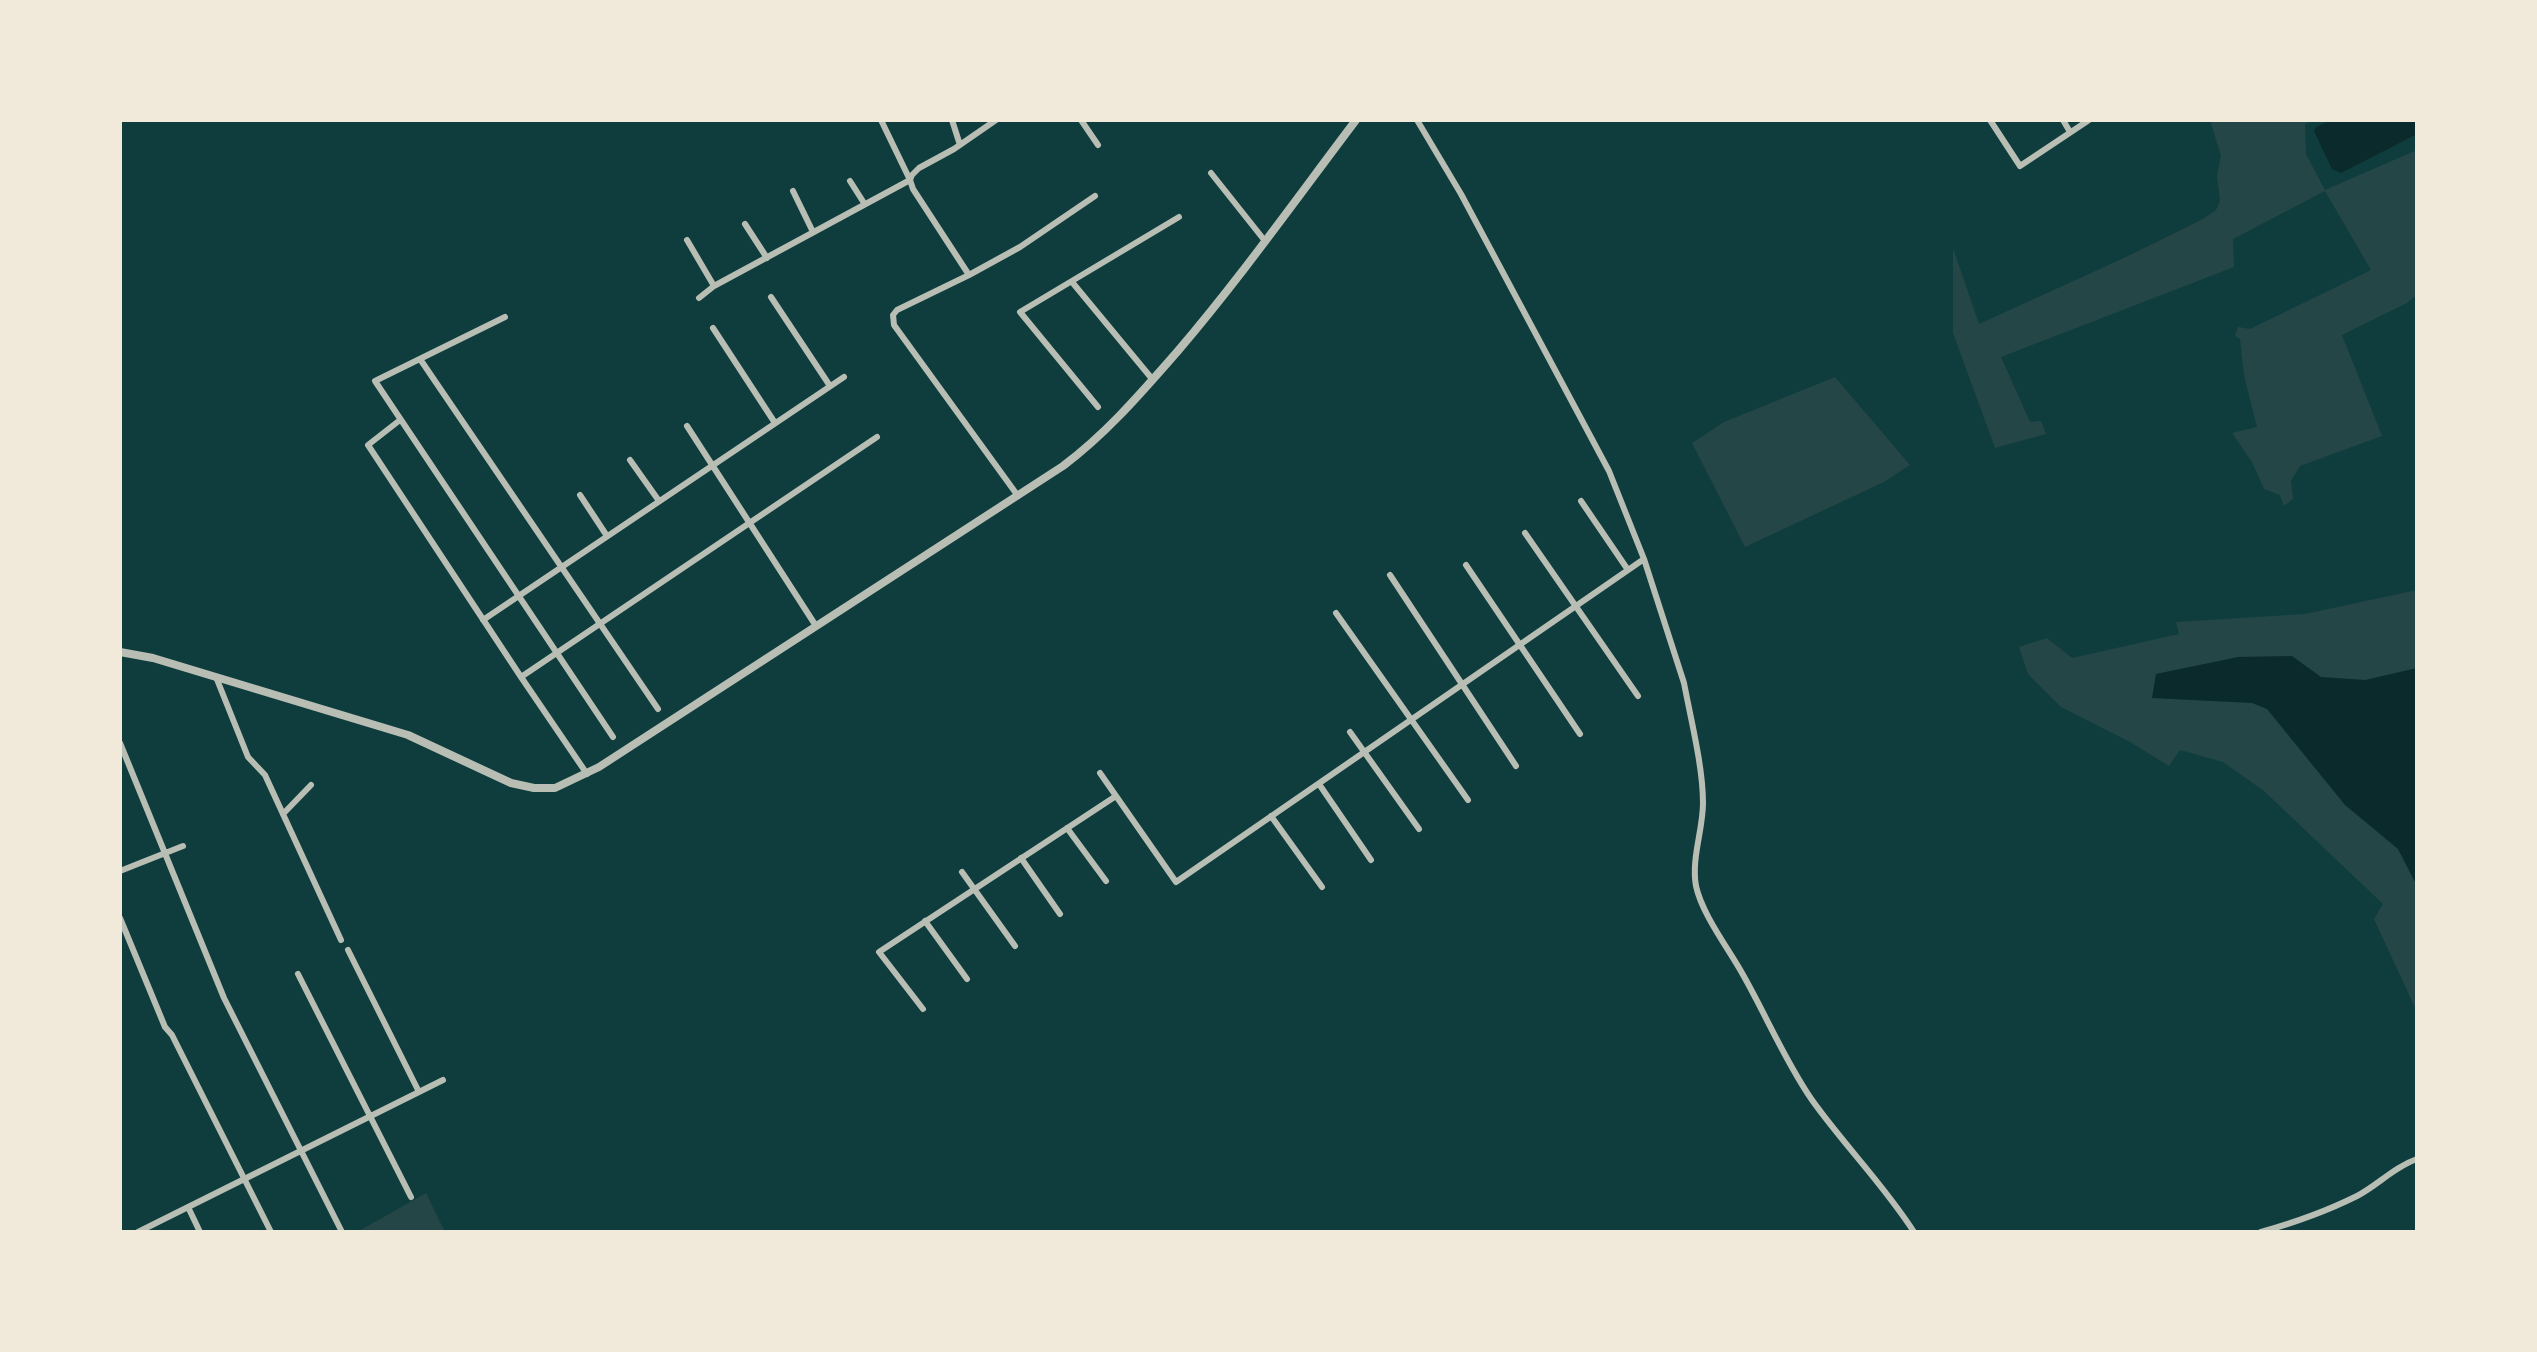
<!DOCTYPE html>
<html>
<head>
<meta charset="utf-8">
<style>
	body { margin:0 }
	#map { position:relative; width:2537px; height:1352px; overflow:hidden; background:#0f3d3e; font-family:"Golos Text",sans-serif }
	canvas { display:block }
	.frame { position:absolute; inset:0; border:122px solid #f1e9da; pointer-events:none }
</style>
</head>
<body>
<div id="map">
<canvas width="2537" height="1352"></canvas>
<div class="frame"></div>
</div>
<script>
const ctx = document.querySelector('canvas').getContext('2d');
ctx.lineJoin = 'round';
function fillPath(path, color) { ctx.fillStyle = color; ctx.fill(path, 'evenodd'); }
function trace(path, color, width, dash) { ctx.strokeStyle = color; ctx.lineWidth = width; ctx.lineCap = dash ? 'butt' : 'round'; ctx.setLineDash(dash || []); ctx.stroke(path); }
const green = new Path2D(`
	M2210 120H2313L2305 124 2306 154 2325 190 2417 150V295L2407 303 2342 335 2382 436 2300 466 2291 481 2293 499 2284 506 2280 495 2264 489 2252 462 2232 433 2257 427 2244 375 2240 339 2235 336 2238 327 2250 329 2371 270 2325 191 2233 239 2234 267 2001 357 2030 422 2041 421 2046 434 1995 448 1953 333V248L1979 324 2124 258 2203 219 2216 210 2220 201 2217 176 2221 156Z
	M1835 377 1910 465 1884 482 1745 547 1692 443 1724 422Z
	M2417 590V1012L2374 919 2383 904 2264 791 2223 762 2180 750 2169 766 2130 742 2061 707 2028 674 2019 647 2047 638 2072 658 2179 634 2176 622 2305 614Z
	M426 1193 445 1232H359V1231Z`);
const water = new Path2D(`
	M2331 120H2417V134L2341 173 2332 169 2314 131 2316 127Z
	M2292 656 2321 677 2365 680 2417 668V886L2398 849 2345 805 2267 709 2252 703 2152 698 2156 674 2238 657Z`);
const minor = new Path2D(`
	M952 120 960 145
	M1081 120 1098 145
	M1417 120 1461 194 1609 471 1644 559 1684 683C1691 720 1703 767 1703 803 1703 830 1691 859 1696 886 1702 914 1728 948 1742 973 1766 1015 1785 1061 1812 1100 1844 1145 1884 1185 1914 1232
	M1990 120 2020 166 2089 120
	M2063 120 2070 132
	M1211 173 1265 241
	M850 181 864 203
	M793 191 813 232
	M745 224 767 258
	M687 240 714 286
	M969 275 913 189 910 180 912 175 919 168 954 149 996 120
	M1072 282 1153 380
	M771 297 830 386
	M699 298 714 286 910 180 881 120
	M505 317 375 381 613 737
	M713 328 775 423
	M420 359 658 709
	M1098 407 1020 312 1179 217
	M400 420 368 445 521 677 587 774
	M687 426 816 626
	M630 460 659 501
	M580 495 607 536
	M1018 496 894 325 893 315 897 310 969 275 1020 247 1095 196
	M1581 501 1628 570
	M1525 533 1638 696
	M1466 565 1580 734
	M1390 575 1516 766
	M1336 613 1468 800
	M483 620 844 377
	M216 677 248 757 265 775 341 940
	M521 677 877 437
	M1350 732 1419 829
	M120 743 224 998 342 1232
	M1100 773 1176 882 1644 559
	M1319 784 1371 860
	M283 814 311 785
	M1271 816 1322 887
	M1067 828 1106 881
	M1021 858 1060 914
	M120 871 183 846
	M962 872 1015 946
	M120 918 165 1027 172 1035 271 1232
	M925 921 967 979
	M348 950 419 1092
	M298 974 411 1197
	M923 1009 879 952 1116 796
	M188 1207 200 1232
	M138 1232 443 1080
	M2261 1232C2293 1223 2327 1211 2357 1196 2378 1185 2394 1167 2417 1159`);
const tertiary = new Path2D(`
	M120 652 153 658 408 735 511 783 534 788H555L599 767 1063 466C1107 433 1141 393 1177 352 1241 277 1297 198 1356 120`);
fillPath(green, '#244646');
fillPath(water, '#0a2a2b');
trace(minor, '#b8beb3', 6);
trace(tertiary, '#b8beb3', 8);
</script>
</body>
</html>
